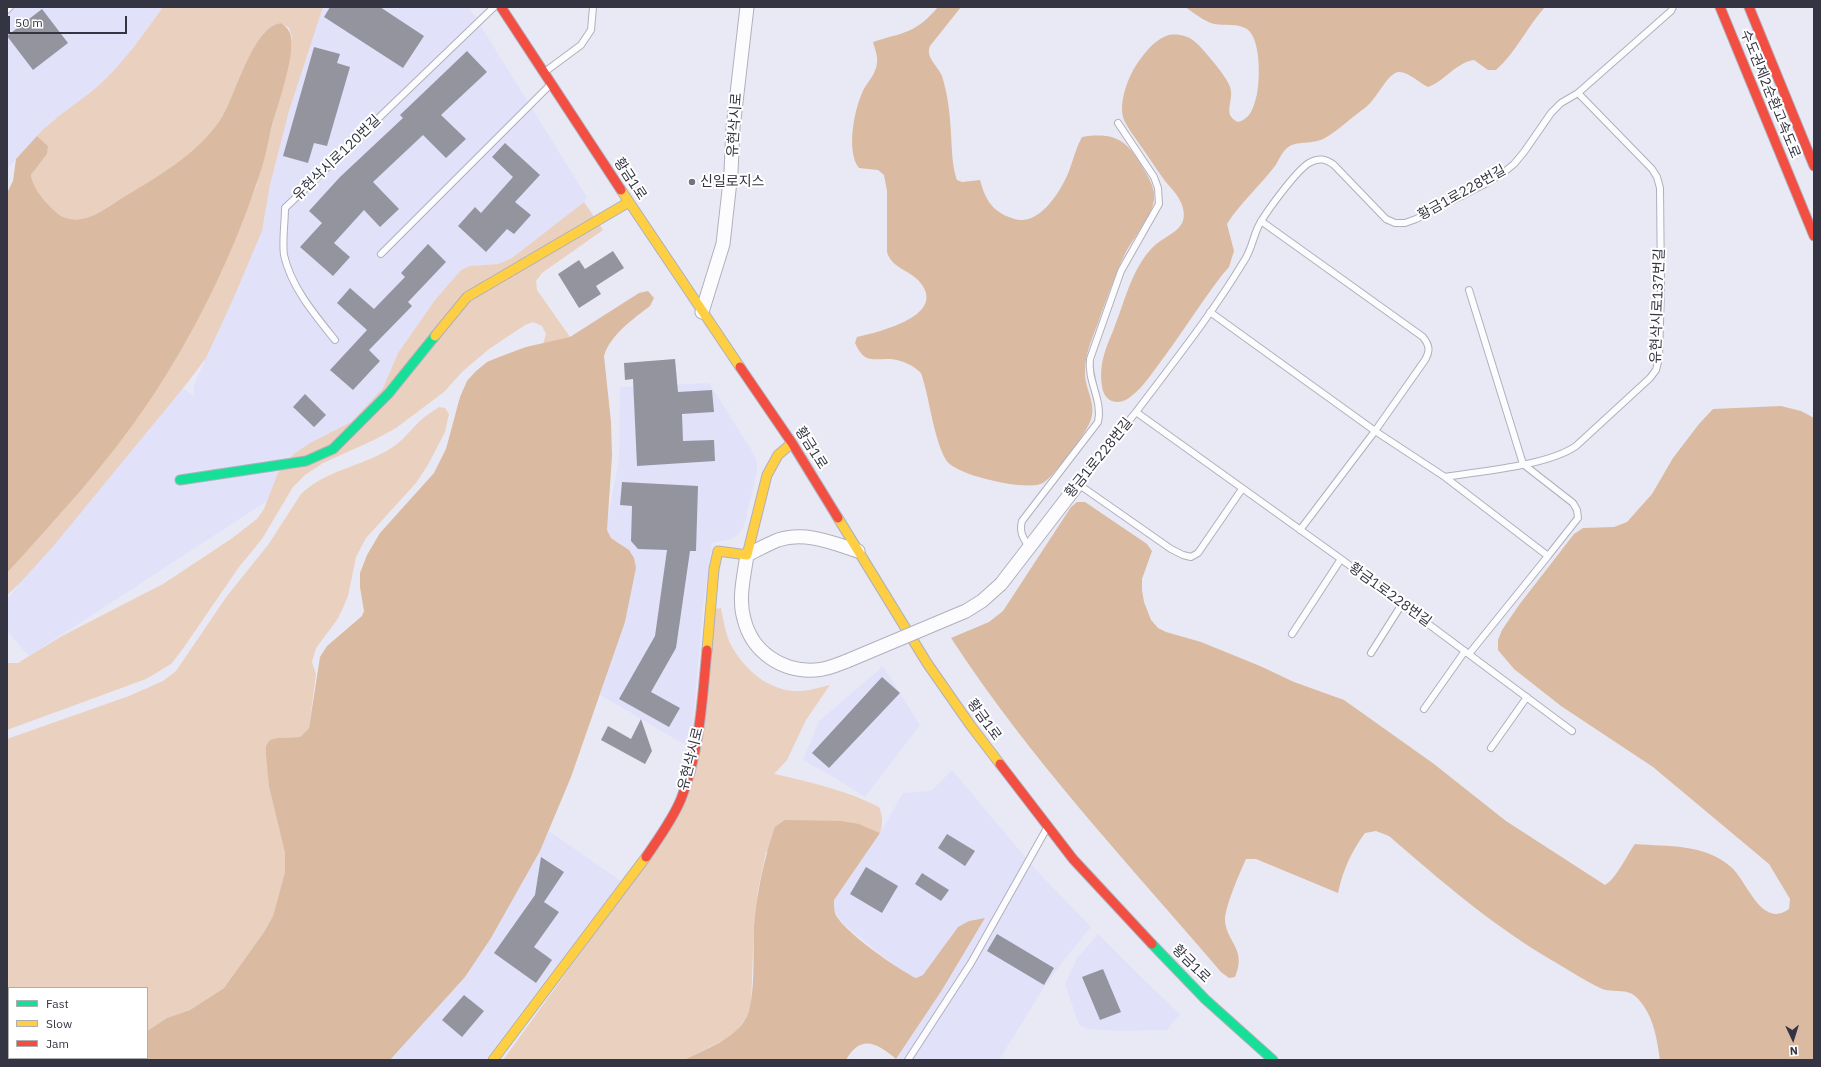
<!DOCTYPE html>
<html>
<head>
<meta charset="utf-8">
<style>
	body { margin:0 }
	#map { position:relative; width:1821px; height:1067px; overflow:hidden; background:#e9e9f5; font-family:"IBM Plex Sans",sans-serif }
	canvas { display:block }
	.frame { position:absolute; inset:0; border:8px solid #343442; pointer-events:none }
	.legend { position:absolute; left:8px; top:987px; width:140px; height:72px; box-sizing:border-box; background:#fff; border:1px solid #aeaeb3; margin:0; padding:5px 7px; list-style:none; font-size:12px; color:#343442 }
	.legend li { display:flex; align-items:center; gap:8px; height:20px }
	.legend b { width:20px; border:1px solid #aeaeb3 }
	.north { position:absolute; left:1773px; top:1019px; width:40px; height:40px; -webkit-text-stroke:3px #fff; paint-order:stroke; rotate:176deg; font-size:11px; font-weight:700; line-height:16px; text-align:center; color:#343442 }
	.north::after { content:''; display:block; margin:auto; width:14px; height:18px; background:#343442; clip-path:polygon(50% 0,100% 100%,50% 72%,0 100%) }
	.scale { position:absolute; left:8px; top:16px; width:119px; height:18px; box-sizing:border-box; border:2px solid #343442; border-top:0; padding-left:5px; font-size:12px; line-height:14px; white-space:nowrap; color:#343442; -webkit-text-stroke:3px #fff; paint-order:stroke }
</style>
</head>
<body>
<div id="map">
<canvas width="1821" height="1067"></canvas>
<div class="frame"></div>
<ul class="legend">
<li><b style="height:5px;background:#16e098"></b>Fast</li>
<li><b style="height:5px;background:#ffcf43"></b>Slow</li>
<li><b style="height:5px;background:#f24e42"></b>Jam</li>
</ul>
<div class="north">N</div>
<div class="scale">50 m</div>
</div>
<script>
const ctx = document.querySelector('canvas').getContext('2d');
ctx.lineJoin = 'round';
function fillPath(path, color) { ctx.fillStyle = color; ctx.fill(path, 'evenodd'); }
function trace(path, color, width, dash) { ctx.strokeStyle = color; ctx.lineWidth = width; ctx.lineCap = dash ? 'butt' : 'round'; ctx.setLineDash(dash || []); ctx.stroke(path); }
function label(font, color, halo, rows, align = 'center') {
  ctx.font = font + ' "IBM Plex Sans","Noto Sans KR",sans-serif'; ctx.lineWidth = 4; ctx.setLineDash([]); ctx.textBaseline = 'middle'; ctx.strokeStyle = halo; ctx.fillStyle = color; for (const [text, x, y, turn = 0] of rows) {
    ctx.save(); ctx.translate(x, y); ctx.rotate((+turn || 0) * Math.PI / 180); ctx.textAlign = isNaN(turn) ? turn : align; if (halo) ctx.strokeText(text, 0, 0); ctx.fillText(text, 0, 0); ctx.restore();
  }
}
const built = new Path2D(`
	M7 7H163L123 61 110 75 80 101 53 120 7 169Z
	M323 7H469L587 197 584 202 512 258 498 264 470 266 461 270 435 300 398 353 383 388 351 422 310 443 281 492 29 656 7 631V600L171 380 194 396V385L262 231 270 185 289 111Z
	M709 383 752 451 757 461V471L744 526 737 536 728 540 712 543 703 607 693 723 689 747 600 695 625 622 636 568 620 543 611 538 607 530 608 518 619 459 620 387Z
	M883 666 920 725 865 797 835 778 803 760 819 721Z
	M952 770 1037 871 1091 927 1064 960 1043 989 999 1060H896L942 990 985 918 969 921 951 935 942 951 923 975 916 978 903 972 843 924 835 912 834 900 880 833 903 793 931 791Z
	M549 831 621 881 485 1060H390L465 977 491 938 540 851Z
	M1098 934 1144 980 1180 1014 1167 1030 1117 1031 1087 1029 1079 1025 1065 984 1077 958Z`);
const green = new Path2D(`
	M163 7H323L289 111 270 185 262 231 234 297 206 358 188 382 55 544 21 582 7 595V573L62 512 111 453 147 404 175 360 201 312 238 232 257 184 291 53 292 37 289 28 281 23C253 26 236 94 222 117 199 154 155 178 119 200 108 207 95 217 81 219 74 220 67 219 61 216 49 207 33 190 31 175L47 154 48 146 37 136C55 116 79 103 99 85 124 63 143 34 163 7Z
	M584 202 603 230 542 273 536 281 537 290 570 337 543 344 546 334 542 326 533 322 525 325 489 349 463 371 444 392 396 428 374 440 323 463 305 475 293 487 262 539 239 567 182 650 171 664 146 679 7 730V663H18L62 636 163 584 231 539 257 519 264 509 278 473 294 454 310 443 351 422 383 388 398 353 435 300 461 270 470 266 498 264 512 258Z
	M439 407 445 408 449 414 445 432 429 463 416 483 366 538 356 557 348 596 343 608 337 620 316 648 312 662 316 674 309 728 300 737 278 738 266 746 269 787 285 853V872L273 916 264 932 224 988 190 1010 167 1018 147 1031V988H9V1058H118L116 1060H7V739L129 696 163 681 176 671 227 596 268 545 301 494C328 468 368 466 397 444 403 439 409 432 415 426 422 418 430 413 439 407Z
	M721 608C723 619 725 630 729 641 741 666 765 689 794 691 806 692 818 688 830 685L806 720 787 760 774 774C811 782 845 790 879 807 883 817 883 823 880 833L859 824 766 852 758 890 754 924 751 1005 746 1018 737 1030 726 1039 684 1060H503L674 824 716 609Z`);
const forest = new Path2D(`
	M938 7H961L930 46C925 57 938 66 942 76 948 95 950 114 951 134 952 150 952 166 957 180L962 182 980 180C985 198 991 210 1009 217 1034 229 1053 202 1064 182 1072 168 1074 151 1082 137 1115 132 1127 140 1143 168 1147 175 1153 184 1154 193 1157 212 1133 237 1125 254 1115 274 1108 296 1100 317 1094 335 1085 352 1085 371 1084 389 1098 404 1090 422 1085 435 1054 476 1043 483 1028 492 954 475 946 460 933 437 930 399 921 373 913 365 902 360 890 359 871 359 864 363 855 343L857 337C879 332 951 315 918 280 908 270 891 267 887 252V191L884 175 878 170 859 168C846 152 854 111 862 93 866 83 876 75 877 63 878 56 875 49 873 42 904 32 915 34 938 7Z
	M1185 7H1545C1527 27 1516 52 1496 70H1488L1474 60C1455 63 1445 81 1428 87 1419 83 1408 71 1398 72 1386 75 1377 99 1366 107 1352 117 1339 130 1325 138 1313 145 1296 140 1287 148 1282 152 1279 160 1275 166 1260 186 1240 203 1227 224L1234 251 1229 267 1222 275C1199 305 1179 338 1156 368 1148 379 1140 390 1129 398 1119 405 1107 403 1103 391 1098 368 1104 352 1113 331 1124 304 1131 270 1152 248 1165 234 1191 231 1182 205 1179 196 1171 188 1165 181 1156 169 1149 157 1140 145 1135 137 1128 129 1124 120 1118 105 1127 80 1135 67 1142 56 1153 41 1166 36 1174 33 1187 35 1194 41 1201 46 1228 78 1230 87 1235 101 1221 114 1238 122 1251 119 1254 106 1257 94 1260 79 1261 39 1247 29 1238 23 1225 26 1214 24 1204 21 1194 13 1185 7Z
	M281 23C293 31 292 40 291 53 287 79 278 104 271 129 267 148 263 167 256 185 231 259 192 338 148 403 107 464 56 519 7 573V193L13 181 16 159 37 136 48 146 47 154 31 175C33 190 49 207 61 216 67 219 74 220 81 219 95 217 108 207 119 200 155 178 199 154 222 117 236 94 253 26 281 23Z
	M648 291 654 298 650 306C633 319 610 335 604 356L611 422 612 456 607 530 611 538 629 550 634 558 636 568 625 622 571 777 540 851 491 938 465 977 390 1060H116L118 1058H147V1031L167 1018 190 1010 224 988 264 932 273 916 285 872V853L269 787 266 755V746L270 740 278 738 300 737 309 728 320 657 327 646 362 616 364 611 360 587V573L367 555 380 533 434 473 446 449 460 397 467 381 475 372 487 362 499 357 526 347 570 337 639 293Z
	M1781 406 1801 411 1814 418V1060H1660C1657 1038 1653 1012 1635 996 1627 989 1616 992 1606 990 1596 988 1564 967 1553 961 1493 926 1441 881 1389 836L1376 831 1365 833C1351 852 1343 870 1338 893L1256 859H1246C1240 872 1224 909 1225 921 1227 943 1247 949 1235 977L1229 978 1221 972C1128 863 1029 758 951 638L989 622 1003 611 1071 507 1077 502H1085L1147 544 1152 551 1142 579V590L1144 602 1151 620 1158 628 1166 632 1201 642 1260 666 1294 682 1344 700 1434 764 1506 821 1605 885C1617 878 1626 856 1635 844 1668 847 1704 843 1731 867 1748 882 1761 929 1789 909L1790 899 1769 864 1653 767 1561 706 1514 669 1498 650V640L1502 630 1519 605 1574 534 1583 528 1614 527 1627 522 1652 494 1673 458 1699 424 1713 409Z
	M785 820 841 821 859 824 880 833 834 900C834 904 834 909 835 913 841 930 899 970 916 978L923 975 958 927 969 921 985 918 942 990 896 1059C877 1043 861 1034 846 1060H684C705 1049 734 1040 746 1018 756 1001 753 947 754 925 757 891 764 859 775 827Z`);
const building = new Path2D(`
	M330 7H380L424 36 403 68 324 17Z
	M42 9 68 43 33 70 7 36Z
	M314 47 340 54 337 63 350 67 327 146 314 143 308 163 283 156Z
	M467 51 487 72 441 115 466 139 446 158 423 135 373 182 399 209 380 227 364 210 334 243 350 257 333 276 300 247 322 223 309 211 340 177 403 118 400 115Z
	M505 143 540 175 515 202 531 215 514 234 507 229 486 252 458 226 475 207 481 213 513 177 492 157Z
	M428 244 446 262 408 302 412 306 369 350 380 361 353 390 330 370 367 330 337 303 350 288 374 309 405 277 401 273Z
	M613 251 624 268 596 286 601 294 579 308 558 274 579 260 585 269Z
	M675 359 678 392 712 390 714 412 682 414 683 441 714 440 715 461 637 466 633 379 625 380 624 363Z
	M305 394 326 415 314 427 293 407Z
	M622 482 698 486 696 551H690L676 648 651 692 680 708 669 727 619 699 655 636 667 550 638 549 631 541 632 506 620 505Z
	M882 677 900 693 829 768 812 753Z
	M641 719 652 751 645 764 601 740 608 726 631 739Z
	M947 834 975 851 965 866 938 848Z
	M541 857 564 872 544 902 559 912 534 947 552 960 536 983 494 953 535 895Z
	M866 867 898 886 882 913 850 894Z
	M922 873 949 890 941 901 915 884Z
	M997 934 1054 968 1044 985 987 951Z
	M1103 969 1121 1012 1100 1020 1082 977Z
	M464 995 484 1011 462 1037 442 1020Z`);
const lane = new Path2D(`
	M7 10 10 7
	M546 71 581 45 591 30 593 7
	M381 254 551 84
	M1469 290 1523 464 1573 503 1577 510 1578 518 1548 556
	M1210 312 1375 431 1425 360C1430 351 1430 346 1423 337L1261 221
	M335 340C315 315 291 287 284 255 282 242 285 222 285 208L494 7
	M1136 412C1173 363 1212 314 1244 261 1251 251 1253 238 1258 227 1265 213 1296 171 1309 163 1319 157 1326 159 1334 165L1386 219 1395 223H1405L1416 219 1483 185 1503 173 1514 164 1524 152 1551 113 1561 103 1578 93
	M1445 477 1548 556 1469 654
	M1242 489 1198 553 1191 557 1183 555 1171 549 1078 484 1136 412 1341 559 1572 731
	M1300 530 1375 431 1445 477C1481 471 1547 466 1576 446L1650 378 1656 370 1659 358 1661 287 1660 188 1657 177 1652 169 1578 93 1671 11 1673 7
	M1029 547C1023 538 1019 532 1022 521L1098 422C1103 400 1087 381 1090 359L1121 271 1159 204 1158 188 1154 177 1118 123
	M1292 634 1341 559
	M1371 653 1402 604
	M1424 709 1465 651
	M1491 748 1527 697
	M908 1060 971 963 1047 828`);
const street = new Path2D(`
	M702 312 723 244 731 172 733 128 747 7
	M1001 584 1078 484
	M847 661C837 665 826 670 815 670 782 672 752 652 744 619 738 599 744 576 747 555 757 550 768 544 778 540 805 531 833 543 858 551`);
const fast = new Path2D(`
	M180 480 306 461 333 449 389 393 435 336
	M1152 944 1205 999 1273 1060`);
const slow = new Path2D(`
	M621 190 740 367
	M435 336 467 297 629 202
	M838 518 927 663 971 726 1000 764
	M707 650 714 569 718 551 747 555 767 475 778 455 792 443
	M493 1060 646 857`);
const jam = new Path2D(`
	M501 7 621 190
	M1720 7 1814 236
	M1749 7 1814 166
	M740 367 792 443 838 518
	M1000 764 1073 859 1152 944
	M646 857C658 839 673 819 681 799 700 752 702 700 707 650`);
const streetBridge = new Path2D(`
	M847 661 966 611 982 601 1001 584`);
const markers = [
	[692,182,4,"#737381"]
];
const streetNames = [
	["수도권제2순환고속도로",1770,94,68],
	["유현삭시로",735,125,-86],
	["유현삭시로120번길",337,158,-44],
	["황금1로",630,179,57],
	["황금1로228번길",1462,193,-29],
	["유현삭시로137번길",1658,306,-88],
	["황금1로",811,448,58],
	["황금1로228번길",1099,458,-51],
	["황금1로228번길",1390,595,36],
	["황금1로",984,720,54],
	["유현삭시로",691,759,-76],
	["황금1로",1191,964,45]
];
const poiNames = [
	["신일로지스",700,182]
];
fillPath(built, '#e1e1fa');
fillPath(green, '#ead0be');
fillPath(forest, '#dabaa0');
fillPath(building, '#94949f');
trace(lane, '#b0b0bc', 8);
trace(street, '#b0b0bc', 15);
trace(fast, '#b0b0bc', 11);
trace(slow, '#b0b0bc', 11);
trace(jam, '#b0b0bc', 11);
trace(lane, '#fcfcfe', 6);
trace(street, '#fcfcfe', 13);
trace(fast, '#16e098', 9);
trace(slow, '#ffcf43', 9);
trace(jam, '#f24e42', 9);
trace(streetBridge, '#b0b0bc', 15, []);
trace(streetBridge, '#fcfcfe', 13);
for (const [x, y, r, color] of markers) { const dot = new Path2D(); dot.arc(x, y, r, 0, 2 * Math.PI); ctx.fillStyle = color; ctx.fill(dot); trace(dot, '#fff', 1.5); }
label('14px', '#343442', '#fff', streetNames);
label('14px', '#343442', '#fff', poiNames, 'left');
</script>
</body>
</html>
